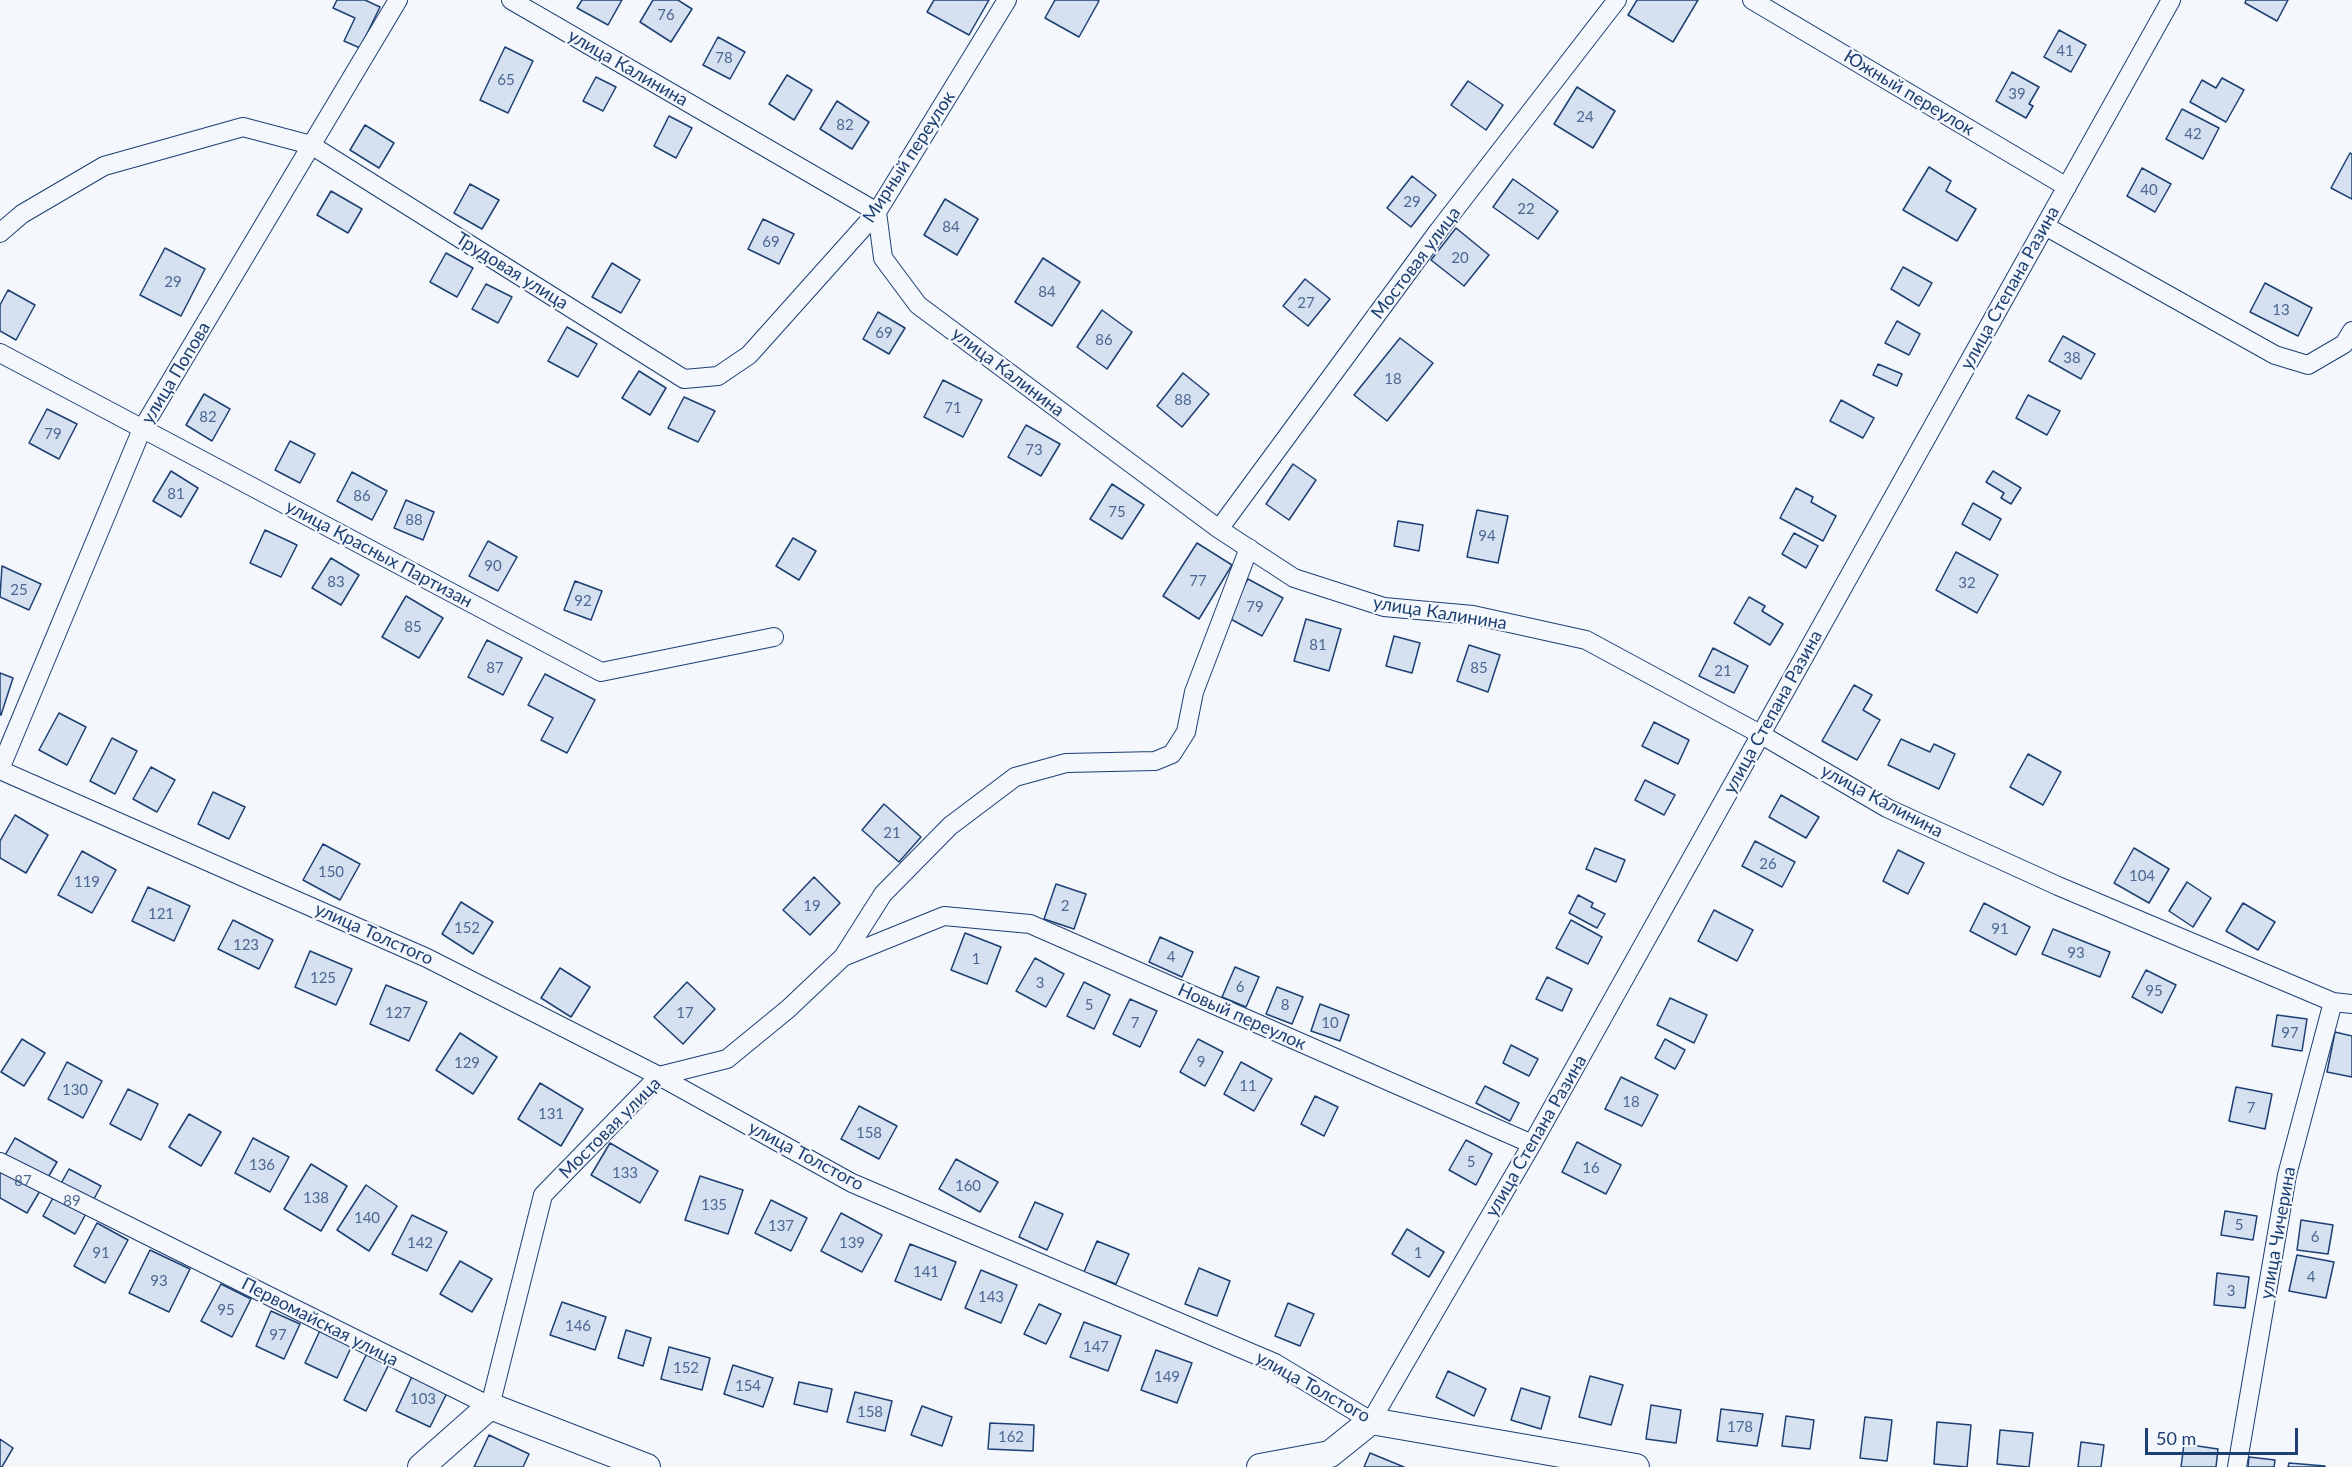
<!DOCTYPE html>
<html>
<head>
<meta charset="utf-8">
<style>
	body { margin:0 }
	#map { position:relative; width:2352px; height:1467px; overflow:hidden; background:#f4f7fb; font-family:Lato,sans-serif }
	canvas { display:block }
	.scale { position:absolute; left:2145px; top:1428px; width:153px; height:27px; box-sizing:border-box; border:3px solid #1d3f73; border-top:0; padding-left:8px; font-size:18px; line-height:21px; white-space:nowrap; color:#1d3f73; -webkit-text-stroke:4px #f4f7fb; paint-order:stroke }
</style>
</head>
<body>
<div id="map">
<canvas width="2352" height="1467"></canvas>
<div class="scale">50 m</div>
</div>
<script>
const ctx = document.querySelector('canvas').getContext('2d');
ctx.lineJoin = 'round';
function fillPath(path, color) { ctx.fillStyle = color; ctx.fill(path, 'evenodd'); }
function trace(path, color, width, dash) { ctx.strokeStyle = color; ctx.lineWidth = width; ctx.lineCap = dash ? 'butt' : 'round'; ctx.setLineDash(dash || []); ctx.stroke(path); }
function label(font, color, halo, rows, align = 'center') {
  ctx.font = font + ' Lato,sans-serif'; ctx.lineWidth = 4.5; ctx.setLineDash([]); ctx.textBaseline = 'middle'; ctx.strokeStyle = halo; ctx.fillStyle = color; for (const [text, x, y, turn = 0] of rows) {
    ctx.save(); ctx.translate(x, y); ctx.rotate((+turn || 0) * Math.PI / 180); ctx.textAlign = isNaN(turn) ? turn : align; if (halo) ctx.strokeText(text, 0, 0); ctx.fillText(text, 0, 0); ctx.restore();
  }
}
const building = new Path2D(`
	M337 0H365L380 7 360 48 344 41 355 18 333 8Z
	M582 0H622L608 25 577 8Z
	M653 0H678L692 9 671 42 640 22Z
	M934 0H989L969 35 927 12Z
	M1055 0H1097L1099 1 1079 37 1045 18Z
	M1637 0H1698L1673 42 1628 15Z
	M2246 0H2288L2277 21 2245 3Z
	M2059 30 2086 45 2071 72 2044 57Z
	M718 37 745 52 730 79 703 65Z
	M505 47 533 61 508 113 480 100Z
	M2012 72 2039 87 2029 104 2033 106 2026 118 1996 101Z
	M787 75 812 90 794 120 769 104Z
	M596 77 616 87 603 111 583 101Z
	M2222 78 2244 90 2226 122 2190 102 2202 80 2216 88Z
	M1468 81 1503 105 1486 130 1451 105Z
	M1577 87 1615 111 1593 148 1554 124Z
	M837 101 869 122 852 149 820 129Z
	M2182 109 2219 128 2203 159 2166 139Z
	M669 116 692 128 676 158 654 146Z
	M365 125 394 143 379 168 350 150Z
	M2350 153 2352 154V199L2331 188Z
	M1929 167 1951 181 1946 191 1976 209 1957 241 1903 210Z
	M2142 168 2171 184 2155 212 2127 196Z
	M1412 176 1436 195 1411 227 1387 208Z
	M1513 179 1558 211 1538 239 1493 207Z
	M470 184 499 200 482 229 454 213Z
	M331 191 362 209 348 233 317 215Z
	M945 199 978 219 957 255 924 235Z
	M763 219 794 234 779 264 748 249Z
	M1456 228 1489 255 1464 286 1431 260Z
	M165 248 205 269 181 316 140 295Z
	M446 253 473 268 457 297 430 282Z
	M1043 258 1080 282 1052 326 1015 302Z
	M612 263 640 280 621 313 592 297Z
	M1903 267 1932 283 1919 306 1891 289Z
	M1305 279 1330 299 1308 326 1283 306Z
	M2265 283 2312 308 2298 336 2250 312Z
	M486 284 512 297 498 323 472 309Z
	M8 290 35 305 16 340 0 331V305Z
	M1102 310 1132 332 1107 369 1077 347Z
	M878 312 905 328 889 354 863 339Z
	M1897 321 1920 334 1909 355 1885 343Z
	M567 327 597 344 578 377 548 361Z
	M2063 336 2095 354 2081 379 2049 361Z
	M1400 338 1433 363 1387 421 1354 395Z
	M1878 364 1902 374 1897 386 1873 375Z
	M639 371 666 388 650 415 622 398Z
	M1183 373 1209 394 1182 427 1157 406Z
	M943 380 982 400 963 437 924 417Z
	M204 394 230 409 212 441 186 425Z
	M2028 395 2060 411 2047 435 2016 418Z
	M684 397 715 411 698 442 668 428Z
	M1841 400 1874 418 1863 438 1830 421Z
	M47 409 77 424 59 459 29 443Z
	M1026 425 1060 444 1041 476 1008 457Z
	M290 441 315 454 300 483 275 470Z
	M1293 464 1316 480 1289 520 1266 504Z
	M171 471 198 488 181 517 153 501Z
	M1993 471 2021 488 2011 504 2001 498 2004 493 1986 482Z
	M352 472 387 491 372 520 337 501Z
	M1112 484 1144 505 1122 539 1090 519Z
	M1796 488 1813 497 1811 502 1836 516 1823 541 1780 518Z
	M406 500 434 512 423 540 394 528Z
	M1973 503 2001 519 1990 540 1962 524Z
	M1477 510 1508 516 1498 563 1467 557Z
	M1398 521 1423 525 1419 551 1394 546Z
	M265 530 297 545 281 577 250 563Z
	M1794 533 1818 546 1806 568 1782 554Z
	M793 538 816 551 799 580 776 566Z
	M488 541 517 557 498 591 469 576Z
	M1197 543 1232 565 1199 619 1163 596Z
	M1956 552 1998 575 1977 613 1936 590Z
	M331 558 359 575 341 605 312 588Z
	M2 566 41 584 29 610 0 597Z
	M1248 579 1283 598 1262 636 1227 617Z
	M575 581 602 591 591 620 564 610Z
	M406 596 443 618 419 658 382 637Z
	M1749 597 1765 606 1762 611 1783 624 1770 645 1734 623Z
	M1306 619 1341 629 1329 671 1294 661Z
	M1394 636 1420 643 1412 673 1386 666Z
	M487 640 522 658 503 695 468 677Z
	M1469 645 1500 655 1488 692 1457 681Z
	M1713 648 1748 666 1734 693 1699 676Z
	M0 673 13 678 1 715H0Z
	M545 674 595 700 567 753 541 740 553 718 528 705Z
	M1854 685 1872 695 1863 710 1880 720 1857 760 1822 741Z
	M59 713 86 727 67 765 39 750Z
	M1654 722 1689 740 1678 764 1642 746Z
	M112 738 137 751 115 794 90 781Z
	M1901 739 1930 752 1934 744 1955 754 1939 789 1888 765Z
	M2028 754 2061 772 2043 805 2010 787Z
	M151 767 175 780 157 812 133 799Z
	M1645 780 1675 795 1664 815 1635 800Z
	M213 792 245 807 229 839 198 824Z
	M1781 795 1819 817 1806 838 1769 817Z
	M884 804 921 837 899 862 862 830Z
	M15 815 48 835 26 873 0 858V841Z
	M1755 841 1795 862 1782 887 1742 866Z
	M323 844 360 864 340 900 303 880Z
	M1595 848 1625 860 1616 882 1586 869Z
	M2134 848 2169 869 2149 903 2114 883Z
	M1898 850 1924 863 1908 894 1883 881Z
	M82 851 116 870 92 913 58 895Z
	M814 877 840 903 810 935 783 910Z
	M2187 882 2211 898 2193 927 2169 911Z
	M1056 884 1086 894 1074 929 1044 919Z
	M148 887 190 906 174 941 132 921Z
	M1578 895 1593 903 1591 907 1605 914 1597 928 1569 913Z
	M461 902 493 922 473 954 442 934Z
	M1984 903 2030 927 2016 955 1970 931Z
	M2243 903 2275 922 2258 950 2226 931Z
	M1714 910 1753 930 1737 961 1698 941Z
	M233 920 273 940 259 969 218 949Z
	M1571 920 1602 937 1588 964 1556 948Z
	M2053 929 2110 952 2100 977 2042 954Z
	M965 933 1001 947 987 984 951 970Z
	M1160 937 1193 952 1182 977 1149 962Z
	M310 951 352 969 336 1005 295 987Z
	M1035 958 1064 974 1046 1007 1016 991Z
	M1235 967 1259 977 1246 1007 1222 997Z
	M560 968 590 987 571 1017 541 998Z
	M2146 970 2176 985 2162 1013 2132 997Z
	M1547 977 1572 989 1562 1011 1536 999Z
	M687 982 715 1009 683 1044 654 1017Z
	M1084 982 1110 995 1094 1029 1067 1016Z
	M386 985 427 1002 409 1041 370 1024Z
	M1277 987 1303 997 1292 1024 1266 1014Z
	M1670 998 1707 1015 1694 1043 1657 1025Z
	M1130 999 1157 1011 1140 1047 1113 1034Z
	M1320 1004 1349 1015 1340 1041 1311 1031Z
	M2277 1015 2307 1019 2302 1051 2272 1046Z
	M2335 1032 2352 1036V1077L2327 1072Z
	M460 1033 497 1057 473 1094 436 1070Z
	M22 1039 45 1053 24 1086 1 1072Z
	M1198 1039 1223 1052 1205 1086 1180 1072Z
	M1665 1039 1685 1050 1675 1069 1655 1058Z
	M1511 1045 1538 1059 1529 1076 1503 1063Z
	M67 1062 102 1081 83 1118 48 1099Z
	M1241 1062 1272 1079 1254 1111 1224 1094Z
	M1621 1077 1658 1095 1642 1126 1605 1109Z
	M540 1083 583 1109 561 1146 518 1119Z
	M1485 1086 1519 1103 1510 1121 1476 1103Z
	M2236 1087 2272 1094 2265 1129 2229 1121Z
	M128 1089 158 1104 141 1140 110 1124Z
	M1315 1096 1338 1107 1324 1136 1301 1124Z
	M859 1106 897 1126 879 1159 841 1139Z
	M189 1114 221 1132 201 1166 169 1147Z
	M15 1138 57 1162 27 1213 0 1198V1164Z
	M253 1138 289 1157 270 1192 235 1173Z
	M1466 1140 1492 1154 1476 1185 1449 1170Z
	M1577 1142 1621 1165 1606 1194 1562 1172Z
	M610 1143 658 1171 640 1203 591 1175Z
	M956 1159 998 1182 980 1212 939 1189Z
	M311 1164 347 1186 321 1231 284 1209Z
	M69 1169 101 1186 75 1234 43 1216Z
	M700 1176 743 1190 728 1234 685 1220Z
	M366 1185 397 1206 369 1251 337 1230Z
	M771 1200 807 1218 791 1251 755 1233Z
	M1035 1202 1063 1214 1047 1250 1019 1237Z
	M2225 1211 2257 1216 2253 1240 2221 1235Z
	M841 1213 882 1235 862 1272 821 1251Z
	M412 1215 447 1232 427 1271 392 1254Z
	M2301 1220 2333 1225 2328 1254 2297 1250Z
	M97 1223 128 1240 105 1283 74 1266Z
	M1407 1229 1444 1252 1429 1277 1392 1254Z
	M1097 1241 1129 1254 1116 1284 1084 1272Z
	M910 1244 956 1262 941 1300 895 1281Z
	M150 1250 190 1269 169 1312 129 1293Z
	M2297 1255 2334 1262 2326 1298 2289 1291Z
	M460 1261 492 1279 472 1312 440 1294Z
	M1199 1268 1230 1281 1217 1316 1185 1304Z
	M981 1270 1017 1285 1001 1323 965 1308Z
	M2217 1273 2249 1277 2245 1308 2214 1305Z
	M221 1284 251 1299 232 1337 201 1321Z
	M562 1302 606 1317 595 1350 550 1335Z
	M1288 1303 1314 1314 1300 1346 1275 1336Z
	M1039 1304 1061 1314 1046 1344 1024 1334Z
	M271 1311 300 1324 284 1359 256 1346Z
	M1084 1322 1121 1336 1108 1371 1070 1357Z
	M322 1326 354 1341 337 1378 305 1363Z
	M626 1330 651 1338 643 1366 618 1358Z
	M370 1347 392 1358 366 1411 344 1400Z
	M669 1347 710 1358 702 1390 661 1379Z
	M1156 1350 1192 1363 1177 1403 1141 1390Z
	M733 1365 773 1378 763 1407 724 1394Z
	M415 1370 450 1387 430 1427 396 1411Z
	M1448 1371 1486 1389 1474 1416 1436 1397Z
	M1590 1376 1623 1385 1611 1425 1579 1417Z
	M799 1382 832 1389 827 1412 794 1404Z
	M1521 1388 1550 1397 1541 1429 1511 1420Z
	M855 1392 892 1401 885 1431 847 1422Z
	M1651 1405 1681 1410 1676 1443 1646 1439Z
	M922 1406 952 1417 942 1446 911 1435Z
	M1721 1409 1763 1414 1757 1446 1717 1441Z
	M1786 1416 1814 1420 1810 1449 1782 1446Z
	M1865 1417 1892 1420 1887 1461 1860 1458Z
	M1937 1422 1971 1425 1967 1467 1934 1464Z
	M990 1423 1034 1425 1033 1451 988 1449Z
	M2000 1430 2033 1433 2029 1467 1997 1464Z
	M489 1435 529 1454 523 1467H474Z
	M0 1439 13 1448 2 1467H0Z
	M2081 1442 2104 1445 2101 1467H2078Z
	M2184 1444 2218 1449 2216 1467H2181Z
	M1370 1453 1404 1467H1364Z
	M2249 1457 2275 1460 2274 1467H2248Z
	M2289 1463 2325 1466V1467H2288Z`);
const street = new Path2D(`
	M511 0 877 212 883 258 918 305 1219 529 1294 578 1384 607 1473 615 1586 640 1760 734 1887 808 2058 886 2333 1002 2352 1004
	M1752 0 2067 187
	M2045 226 2275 355 2308 365 2344 344 2352 331
	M0 233 22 214 104 166 243 127 311 145 684 379 718 376 749 355 877 212 1007 0
	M0 353 601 672 774 637
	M1219 529 1439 230 1617 0
	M0 769 142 429 398 0
	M0 770 427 958 659 1076 852 1183 1275 1363 1371 1421 1532 1144 2171 0
	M843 957 883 894 950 826 1015 777 1066 763 1155 761 1172 754 1186 732 1194 692 1249 548
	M0 1162 490 1406 543 1195 659 1076 727 1059 788 1009 843 957 944 916 1030 924 1532 1144
	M2237 1467 2287 1175 2333 1002`);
const secondary = new Path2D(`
	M421 1467 490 1406 647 1467
	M1260 1467 1330 1454 1371 1421 1636 1467`);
const numberNames = [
	["76",666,15],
	["41",2065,51],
	["78",724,58],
	["65",506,80],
	["39",2017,94],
	["24",1585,117],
	["82",845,125],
	["42",2193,134],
	["40",2149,190],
	["29",1412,202],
	["22",1526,209],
	["84",951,227],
	["69",771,242],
	["20",1460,258],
	["29",173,282],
	["84",1047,292],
	["27",1306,303],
	["13",2281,310],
	["69",884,333],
	["86",1104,340],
	["38",2072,358],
	["18",1393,379],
	["88",1183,400],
	["71",953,408],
	["82",208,417],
	["79",53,434],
	["73",1034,450],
	["81",176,494],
	["86",362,496],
	["75",1117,512],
	["88",414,520],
	["94",1487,536],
	["90",493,566],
	["77",1198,581],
	["83",336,582],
	["32",1967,583],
	["25",19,590],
	["92",583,601],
	["79",1255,607],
	["85",413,627],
	["81",1318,645],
	["87",495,668],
	["85",1479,668],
	["21",1723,671],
	["21",892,833],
	["26",1768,864],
	["150",331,872],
	["104",2142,876],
	["119",87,882],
	["19",812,906],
	["2",1065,906],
	["121",161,914],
	["152",467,928],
	["91",2000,929],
	["123",246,945],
	["93",2076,953],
	["4",1171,957],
	["1",976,959],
	["125",323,978],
	["3",1040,983],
	["6",1240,987],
	["95",2154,991],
	["5",1089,1005],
	["8",1285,1005],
	["127",398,1013],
	["17",685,1013],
	["7",1135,1023],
	["10",1330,1023],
	["97",2290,1033],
	["9",1201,1062],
	["129",467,1063],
	["11",1248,1086],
	["130",75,1090],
	["18",1631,1102],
	["7",2251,1108],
	["131",551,1114],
	["158",869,1133],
	["5",1471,1162],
	["136",262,1165],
	["16",1591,1168],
	["133",625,1173],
	["87",23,1181],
	["160",968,1186],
	["138",316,1198],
	["89",72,1201],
	["135",714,1205],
	["140",367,1218],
	["5",2239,1225],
	["137",781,1226],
	["6",2315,1237],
	["142",420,1243],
	["139",852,1243],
	["91",101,1253],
	["1",1418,1253],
	["141",926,1272],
	["4",2311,1277],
	["93",159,1281],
	["3",2231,1291],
	["143",991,1297],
	["95",226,1310],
	["146",578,1326],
	["97",278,1335],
	["147",1096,1347],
	["152",686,1368],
	["149",1167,1377],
	["154",748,1386],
	["103",423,1399],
	["158",870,1412],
	["178",1740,1427],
	["162",1011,1437]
];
const streetNames = [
	["улица Калинина",628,68,30],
	["Южный переулок",1909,93,31],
	["Мирный переулок",909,157,-57],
	["Мостовая улица",1416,263,-53],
	["Трудовая улица",512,271,32],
	["улица Степана Разина",2010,288,-61],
	["улица Калинина",1008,372,37],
	["улица Попова",176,373,-59],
	["улица Красных Партизан",379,554,28],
	["улица Калинина",1440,613,9],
	["улица Степана Разина",1773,712,-61],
	["улица Калинина",1882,801,28],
	["улица Толстого",374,934,24],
	["Новый переулок",1242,1017,24],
	["Мостовая улица",610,1128,-45],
	["улица Степана Разина",1536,1136,-60],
	["улица Толстого",806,1156,28],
	["улица Чичерина",2278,1233,-80],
	["Первомайская улица",320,1322,27],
	["улица Толстого",1313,1387,29]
];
fillPath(building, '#d5e0f0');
trace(building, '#1d3f73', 1.5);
trace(street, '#1d3f73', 20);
trace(secondary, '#1d3f73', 28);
trace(street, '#f4f7fb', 18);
trace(secondary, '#f4f7fb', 26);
label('15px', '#4b6792', null, numberNames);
label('18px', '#1d3f73', '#f4f7fb', streetNames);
</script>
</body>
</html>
